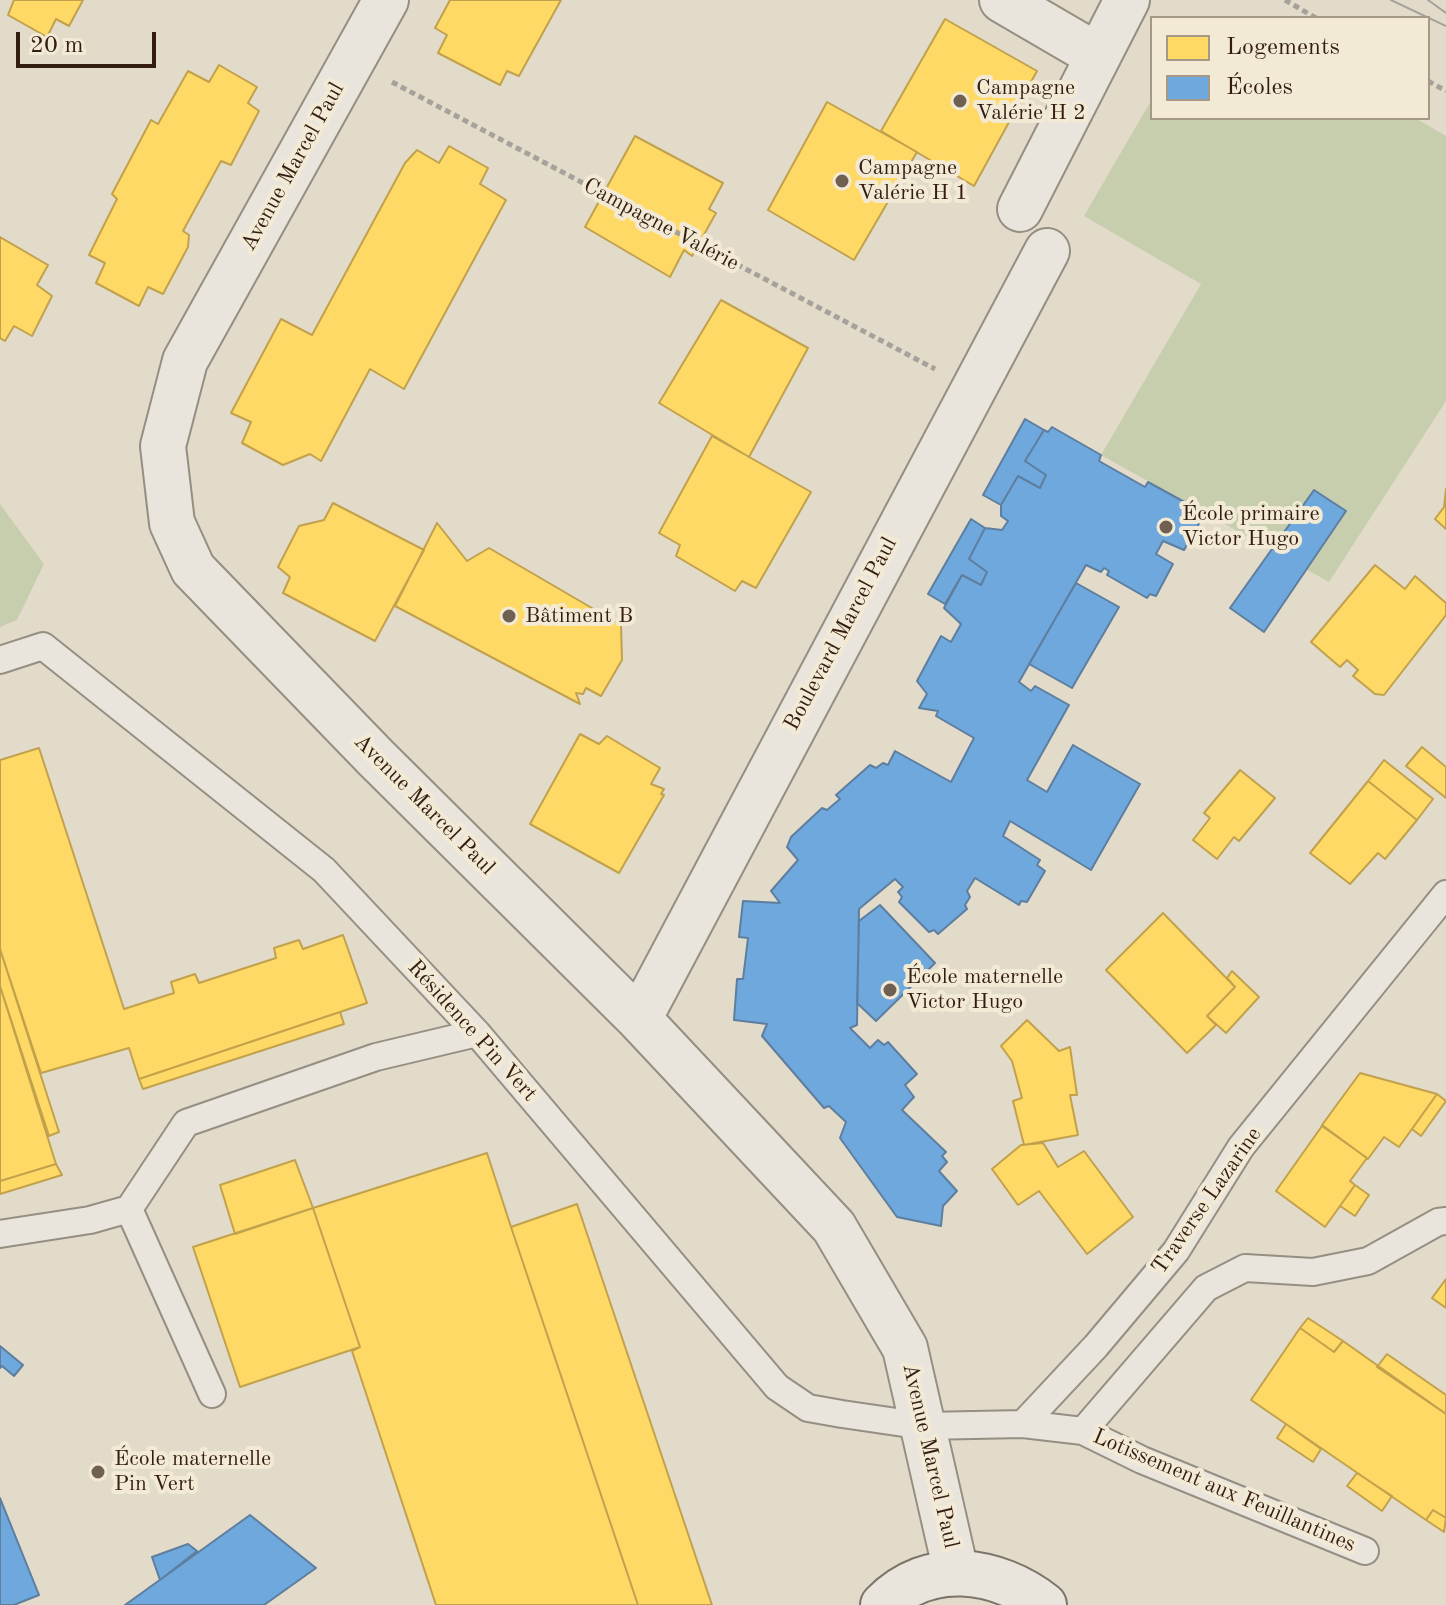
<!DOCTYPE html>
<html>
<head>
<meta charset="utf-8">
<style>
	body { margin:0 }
	#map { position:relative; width:1446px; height:1605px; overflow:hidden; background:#e2dbca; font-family:"Old Standard TT",serif }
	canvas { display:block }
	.legend { position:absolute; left:1150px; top:16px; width:280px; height:104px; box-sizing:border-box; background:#f3ead6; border:2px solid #a69887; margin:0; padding:10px 14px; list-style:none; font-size:24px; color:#331d11 }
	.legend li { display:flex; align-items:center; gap:16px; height:40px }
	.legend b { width:40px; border:2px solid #a69887 }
	.scale { position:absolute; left:16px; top:32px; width:140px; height:36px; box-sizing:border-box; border:4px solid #331d11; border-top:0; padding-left:10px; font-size:24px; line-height:28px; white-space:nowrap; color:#331d11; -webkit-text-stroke:6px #f3ead6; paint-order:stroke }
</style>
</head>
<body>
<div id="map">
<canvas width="1446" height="1605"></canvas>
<ul class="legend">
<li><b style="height:22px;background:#ffd966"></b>Logements</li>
<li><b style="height:22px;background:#6fa8dc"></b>Écoles</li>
</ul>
<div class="scale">20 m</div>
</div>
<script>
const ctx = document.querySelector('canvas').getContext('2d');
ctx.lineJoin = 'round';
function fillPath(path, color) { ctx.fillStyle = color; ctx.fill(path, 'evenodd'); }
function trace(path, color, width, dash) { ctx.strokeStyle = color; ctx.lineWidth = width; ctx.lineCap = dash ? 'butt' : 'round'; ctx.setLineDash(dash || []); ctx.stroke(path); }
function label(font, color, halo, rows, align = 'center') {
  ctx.font = font + ' "Old Standard TT",serif'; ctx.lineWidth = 8; ctx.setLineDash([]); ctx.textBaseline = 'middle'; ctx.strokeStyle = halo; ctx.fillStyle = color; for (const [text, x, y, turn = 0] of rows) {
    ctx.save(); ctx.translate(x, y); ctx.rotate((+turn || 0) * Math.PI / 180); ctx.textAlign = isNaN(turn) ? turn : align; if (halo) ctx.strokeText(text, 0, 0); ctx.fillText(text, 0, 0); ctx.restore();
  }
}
const green = new Path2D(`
	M1152 99V118H1415L1446 136V401L1329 582 1101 455 1201 284 1084 216Z
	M0 504 44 564 17 620 0 627Z`);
const homes = new Path2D(`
	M14 0H83L69 26 56 19 47 37 8 15Z
	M450 0H561L519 76 507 71 500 85 438 53 447 35 435 28Z
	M945 19 1037 71 974 186 881 131Z
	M219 65 257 87 248 103 259 111 231 165 221 161 183 231 189 235 188 247 163 294 148 287 139 306 96 283 105 263 89 255 117 199 112 194 151 120 158 124 188 71 209 82Z
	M827 102 917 152 854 260 768 210Z
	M635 136 723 183 709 209 716 213 692 256 684 250 670 277 585 227Z
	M449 146 488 168 480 184 506 200 404 389 370 369 321 461 310 454 283 465 242 443 251 422 231 413 281 319 312 335 405 163 417 150 439 163Z
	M0 237 48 265 37 285 52 296 32 336 14 326 5 341 0 338Z
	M721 300 808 348 749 457 659 403Z
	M712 436 811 492 756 588 742 581 735 591 676 556 680 545 659 533Z
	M1446 489V529L1435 519 1444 507Z
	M333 503 424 550 375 641 283 593 290 577 278 567 299 526 324 520Z
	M437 523 467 561 489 548 621 625 622 660 601 696 586 688 583 694 576 693 580 704 395 606Z
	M1375 565 1405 589 1415 576 1446 603V615L1384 695 1375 694 1353 676 1358 670 1347 660 1340 667 1311 642Z
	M580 734 599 744 607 736 660 768 651 784 664 789 661 794 664 795 619 873 530 824Z
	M1422 747 1446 767V798L1406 766Z
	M39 748 124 1009 174 993 171 982 195 974 199 983 276 958 274 948 299 940 303 949 343 935 367 1003 139 1079 129 1048 41 1073 0 949V760Z
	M1384 760 1433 799 1417 820 1368 781Z
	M1240 770 1275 798 1239 841 1234 837 1217 859 1193 840 1210 818 1204 813Z
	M1368 781 1417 820 1385 859 1378 853 1350 884 1310 853Z
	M1163 913 1235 987 1207 1016 1216 1025 1187 1053 1106 970Z
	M0 949 59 1132 49 1136 0 986Z
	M1232 971 1259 997 1226 1033 1207 1016 1235 987 1227 978Z
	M0 986 56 1164 0 1181Z
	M340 1012 344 1024 143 1089 139 1079Z
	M1027 1020 1059 1051 1070 1047 1077 1095H1070L1078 1135 1024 1145 1013 1101 1022 1098 1012 1061 1001 1046Z
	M1360 1073 1437 1094 1399 1147 1384 1137 1368 1159 1322 1125Z
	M1437 1094 1446 1101 1421 1136 1412 1129Z
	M1322 1126 1367 1158 1350 1181 1355 1185 1325 1227 1276 1191Z
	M1043 1143 1058 1167 1084 1151 1133 1217 1087 1254 1039 1191 1018 1205 992 1169 1021 1145Z
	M487 1153 511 1227 638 1605H436L352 1351 360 1347 313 1208Z
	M295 1160 313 1208 235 1234 220 1185Z
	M56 1164 62 1175 0 1194V1181Z
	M1355 1185 1369 1195 1355 1216 1340 1206Z
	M577 1204 712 1605H638L511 1227Z
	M313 1208 360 1347 240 1387 193 1247Z
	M1446 1279V1308L1432 1298Z
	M1308 1318 1343 1341 1334 1352 1300 1328Z
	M1300 1328 1334 1352 1343 1341 1446 1414V1518L1433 1510 1426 1520 1251 1400Z
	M1387 1354 1446 1395V1414L1377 1367Z
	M1286 1424 1321 1449 1313 1462 1277 1438Z
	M1357 1473 1392 1496 1382 1511 1347 1486Z
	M1433 1510 1446 1518 1444 1532 1426 1520Z`);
const schools = new Path2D(`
	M1025 419 1044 430 1025 461 1046 475 1040 488 1018 476 1001 505 983 495Z
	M1052 427 1101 455 1099 461 1145 487 1148 482 1199 510 1197 516 1201 520 1184 550 1163 541 1156 554 1173 564 1156 596 1150 594 1147 598 1107 575 1109 571 1104 568 1101 572 1086 565 1019 682 1031 691 1035 686 1069 705 1027 780 1047 792 1073 745 1140 784 1091 870 1010 821 1003 836 1040 860 1037 865 1045 871 1027 902 1021 901 1019 905 975 878 967 891 970 897 965 905 967 909 938 934 934 930 929 932 899 902 902 897 898 892 903 887 895 879 859 909 857 1025 850 1028 870 1048 878 1040 884 1045 888 1042 917 1074 905 1085 914 1097 902 1110 946 1152 942 1156 947 1162 939 1171 957 1191 943 1206 941 1226 897 1217 840 1138 846 1122 829 1106 824 1108 762 1036 767 1024 734 1020 737 979H743L748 938 739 937 743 901 780 903 771 891 798 860 787 847 791 837 822 808 827 810 840 799 836 795 870 765 876 768 883 763 888 765 895 751 951 782 974 738 936 716 938 711 919 708 927 694 917 681 941 636 951 642 961 624 944 608 962 575 981 585 987 572 969 559 985 528 1002 530 1008 521 1001 516V505L1018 476 1040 488 1046 475 1025 461 1044 430 1048 432Z
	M1314 490 1346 511 1264 632 1230 608Z
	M971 519 985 528 969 559 987 572 981 585 962 575 945 604 928 594Z
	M1076 583 1119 607 1072 688 1029 664Z
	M880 905 935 963 876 1021 857 1003 859 921Z
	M0 1346 23 1365 14 1376 2 1366 0 1368Z
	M0 1498 39 1595 14 1605H0Z
	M250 1515 316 1568 264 1605H125Z
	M188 1544 197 1551 160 1580 152 1557Z`);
const path = new Path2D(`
	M1285 0 1316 18
	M1428 81 1446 91
	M392 82 935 369`);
const service = new Path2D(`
	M0 660 43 646 324 870 477 1033 777 1387 808 1408 842 1414 924 1426 1023 1424 1096 1346 1176 1251 1241 1147 1446 894
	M129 1209 186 1123 376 1057 477 1033
	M0 1234 90 1220 129 1209 212 1394
	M1023 1424 1083 1431 1142 1460 1365 1551
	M1083 1431 1206 1288 1245 1268 1313 1272 1368 1261 1438 1222 1446 1221`);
const minor = new Path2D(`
	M386 0 185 361 163 446 172 523 193 569 376 758 639 1019 834 1227 905 1348 956 1572
	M1002 0 1098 56
	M1020 209 1127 0
	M639 1019 1047 251`);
const secondary = new Path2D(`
	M883 1605C928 1558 997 1568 1044 1605`);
const tram = new Path2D(`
	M1391 0 1446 26
	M1428 0 1446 13`);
const markers = [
	[960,101,8,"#706052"],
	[842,181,8,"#706052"],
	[1166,527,8,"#706052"],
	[509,616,8,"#706052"],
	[890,990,8,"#706052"],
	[98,1472,8,"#706052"]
];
const poiNames = [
	["Campagne",976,88],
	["Valérie H 2",976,113],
	["Campagne",858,168],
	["Valérie H 1",858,193],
	["École primaire",1182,514],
	["Victor Hugo",1182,539],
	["Bâtiment B",525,616],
	["École maternelle",906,977],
	["Victor Hugo",906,1002],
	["École maternelle",114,1459],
	["Pin Vert",114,1484]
];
const streetNames = [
	["Avenue Marcel Paul",293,167,-61],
	["Campagne Valérie",661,225,28],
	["Boulevard Marcel Paul",841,634,-62],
	["Avenue Marcel Paul",424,805,45],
	["Résidence Pin Vert",472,1031,48],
	["Traverse Lazarine",1207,1201,-55],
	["Avenue Marcel Paul",930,1456,77],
	["Lotissement aux Feuillantines",1224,1491,23]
];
fillPath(green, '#c7ceae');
fillPath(homes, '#ffd966');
trace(homes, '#c2a14c', 2);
fillPath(schools, '#6fa8dc');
trace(schools, '#5d7e9f', 2);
trace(service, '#958e83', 30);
trace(minor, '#958e83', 48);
trace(secondary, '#7c746a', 48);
trace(path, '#a6a19a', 5, [6, 4]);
trace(service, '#e9e4dc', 26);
trace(minor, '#e9e4dc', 44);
trace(secondary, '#e9e4dc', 44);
trace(tram, '#a6a19a', 2);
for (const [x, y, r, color] of markers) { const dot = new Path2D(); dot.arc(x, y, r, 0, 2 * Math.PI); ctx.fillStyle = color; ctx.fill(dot); trace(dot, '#f3ead6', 3); }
label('22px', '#331d11', '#f3ead6', poiNames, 'left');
label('22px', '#331d11', '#f3ead6', streetNames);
</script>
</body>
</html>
